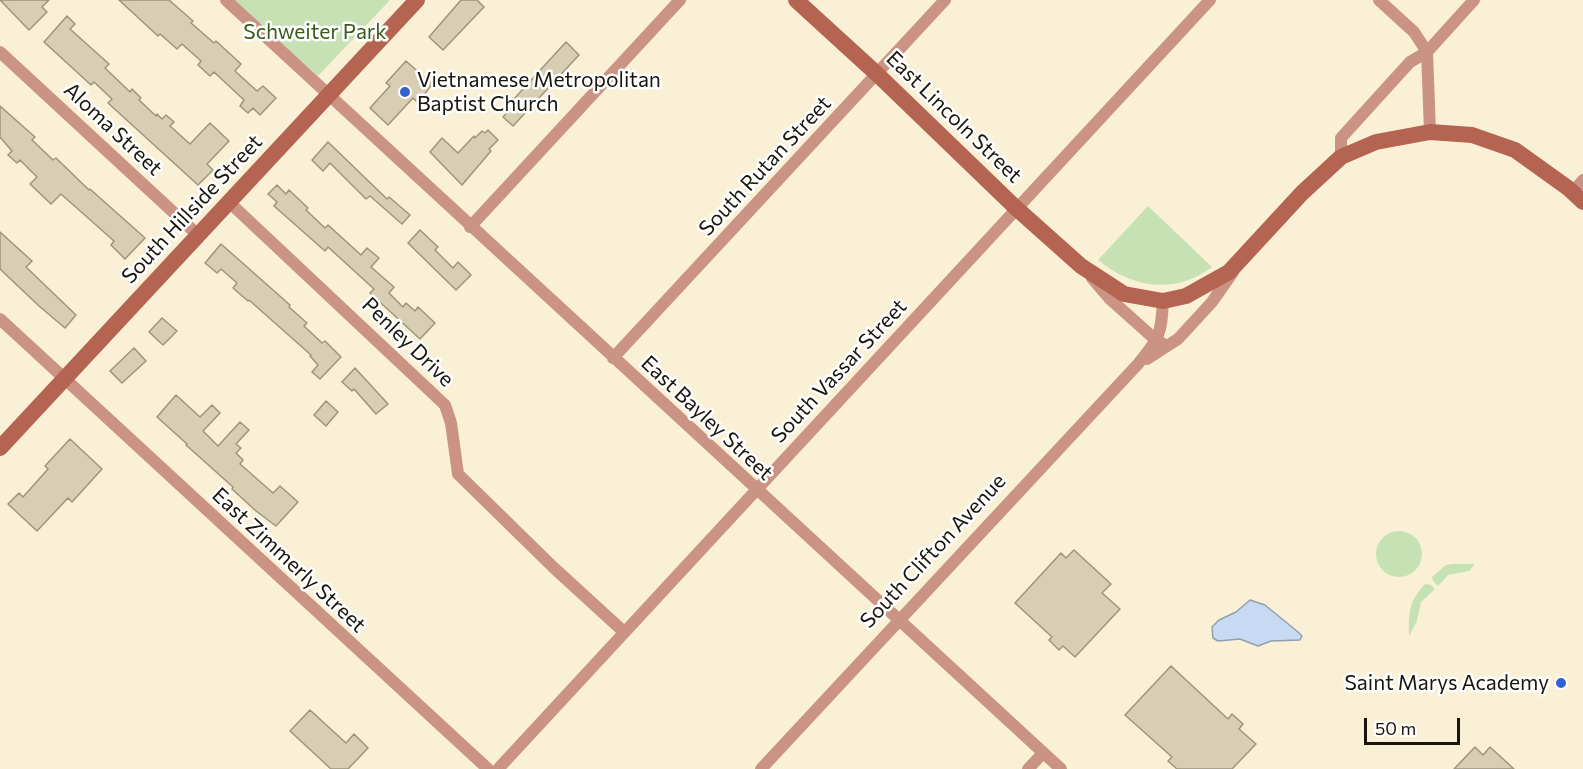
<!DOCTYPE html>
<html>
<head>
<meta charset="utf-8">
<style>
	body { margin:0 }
	#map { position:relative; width:1583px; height:769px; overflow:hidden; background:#faf0d6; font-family:Commissioner,sans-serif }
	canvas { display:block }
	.scale { position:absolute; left:1364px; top:718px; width:96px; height:27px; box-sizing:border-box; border:3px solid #18150c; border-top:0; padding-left:8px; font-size:18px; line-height:21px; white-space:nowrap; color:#18150c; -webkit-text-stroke:4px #fefefe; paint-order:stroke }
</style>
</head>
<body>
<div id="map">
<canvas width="1583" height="769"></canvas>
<div class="scale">50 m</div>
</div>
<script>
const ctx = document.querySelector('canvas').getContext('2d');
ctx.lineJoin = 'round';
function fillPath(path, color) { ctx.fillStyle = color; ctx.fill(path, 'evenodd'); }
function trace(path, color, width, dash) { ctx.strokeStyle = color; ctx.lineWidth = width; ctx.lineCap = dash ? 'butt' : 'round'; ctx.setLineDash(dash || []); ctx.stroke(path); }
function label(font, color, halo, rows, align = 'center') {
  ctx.font = font + ' Commissioner,sans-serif'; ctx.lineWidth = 5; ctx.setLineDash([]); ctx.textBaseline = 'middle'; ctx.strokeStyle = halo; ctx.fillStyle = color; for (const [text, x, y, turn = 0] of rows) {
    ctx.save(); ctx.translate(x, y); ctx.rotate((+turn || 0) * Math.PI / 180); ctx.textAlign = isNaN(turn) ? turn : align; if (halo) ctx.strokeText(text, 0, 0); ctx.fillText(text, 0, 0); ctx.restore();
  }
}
const green = new Path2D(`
	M233 0H390L318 76Z
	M1148 206 1212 267C1175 295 1132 288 1098 260Z
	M1376 554a23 23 0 1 1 46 0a23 23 0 1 1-46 0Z
	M1452 564H1475L1469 571 1448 575 1438 586 1433 581 1432 577 1446 565Z
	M1425 584 1431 585 1435 589 1421 602 1417 621 1409 636C1409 612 1408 602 1425 584Z`);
const water = new Path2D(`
	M1250 600 1265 605 1298 632 1302 636 1300 640 1271 641 1258 646 1240 639 1218 641 1213 638 1212 627 1219 620 1236 612Z`);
const building = new Path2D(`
	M0 0H49L42 7 47 12 29 30Z
	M119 0H169L193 21 191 23 214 43 216 41 241 64 235 71 257 91 263 86 276 98 260 115 253 108 248 113 240 106 244 100 214 72 210 76 198 65 201 61 182 44 177 49 160 34 158 36Z
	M461 0H477L484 7 443 50 429 37Z
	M67 16 75 24 70 29 109 64 105 68 130 92 132 89 141 98 139 100 156 116 157 114 162 119 166 115 174 122 170 126 190 144 210 123 229 141 207 164 213 170 198 185 108 103 112 99 94 82 91 85 44 42Z
	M566 42 579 55 513 126 503 117 515 103 512 101Z
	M406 61 432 84 418 103 413 98 388 125 370 108 390 86 386 83Z
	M0 106 35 137 32 140 53 160 56 158 89 190 90 189 145 238 125 259 111 245 114 241 61 194 51 204 30 184 37 177 20 160 17 163 8 155 12 151 0 137Z
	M488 130 498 140 489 149 491 151 462 185 430 152 442 138 458 153 474 136 475 138 482 131 485 133Z
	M328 142 387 199 389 197 410 215 402 224 370 196 366 199 330 163 323 171 312 160Z
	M277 185 286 194 289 190 308 208 306 210 325 228 328 225 361 255 367 248 379 258 371 267 394 287 389 293 403 307 406 303 415 311 418 307 435 323 420 339 370 293 374 289 328 247 325 251 274 206 277 202 268 194Z
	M420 230 438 247 435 250 453 268 458 262 471 275 456 290 408 243Z
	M0 232 32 261 26 267 76 315 65 328 39 306 0 269Z
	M221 244 290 305 289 307 307 323 304 326 322 343 325 341 341 357 320 379 312 372 318 365 310 356 311 355 249 300 248 301 233 288 237 283 221 269 217 273 205 263Z
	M162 318 177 331 163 345 149 332Z
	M134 348 146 361 122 383 110 371Z
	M355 368 388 404 376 414 354 389 352 391 342 382Z
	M176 395 200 417 212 405 220 413 203 431 218 446 240 422 249 430 236 444 241 448 236 453 243 460 240 464 273 493 280 486 298 502 276 526 256 511 232 489 233 487 186 445 187 444 157 417Z
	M326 401 338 412 326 426 314 415Z
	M70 439 102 469 72 502 68 498 37 531 8 504 19 493 23 497 48 469 45 466Z
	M1074 550 1111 584 1102 593 1120 609 1075 657 1063 646 1059 650 1049 640 1052 637 1015 603 1061 553 1066 558Z
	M1171 666 1228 719 1232 714 1243 724 1239 729 1256 744 1232 769H1177L1168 761 1172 757 1125 715Z
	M310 710 346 743 354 734 368 748 348 769H331L290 731Z
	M1475 747 1483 755 1490 747 1514 769H1454Z`);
const street = new Path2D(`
	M226 0 1061 769
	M1379 0 1414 32 1427 52 1430 132
	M0 52 198 235
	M1341 157V138L1410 62 1427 52 1474 0
	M1573 192 1583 180
	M229 202 445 405 451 423 458 474 553 567 624 632
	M470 227 680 0
	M1092 278 1110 299 1157 341 1162 343
	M0 319 488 769
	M613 358 945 0
	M1147 359 1178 339 1212 302 1233 272
	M498 769 1210 0
	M761 769 1138 364C1160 337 1161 335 1163 301
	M1028 769 1043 753`);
const secondary = new Path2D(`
	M796 0 877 74 1016 208 1081 266 1124 294 1163 301 1186 296 1229 272 1302 193 1341 157 1376 142 1430 132 1472 135 1515 150 1568 188 1583 202
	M0 448 417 0`);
const markers = [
	[405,92,6,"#3460d0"],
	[1561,683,6,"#3460d0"]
];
const parkNames = [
	["Schweiter Park",315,32]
];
const poiNames = [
	["Vietnamese Metropolitan",417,80],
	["Baptist Church",417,104],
	["Saint Marys Academy",1549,683,"right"]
];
const streetNames = [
	["East Lincoln Street",954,117,44],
	["Aloma Street",113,129,43],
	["South Rutan Street",765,166,-47],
	["South Hillside Street",192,209,-47],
	["Penley Drive",408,342,44],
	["South Vassar Street",839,371,-47],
	["East Bayley Street",707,418,43],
	["South Clifton Avenue",933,551,-47],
	["East Zimmerly Street",289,560,43]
];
fillPath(green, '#c6e2b4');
fillPath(water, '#c6dbf3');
trace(water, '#92a0ae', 1.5);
fillPath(building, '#d7ceb4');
trace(building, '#9e957d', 1.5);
trace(street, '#cb9384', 12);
trace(secondary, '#b46450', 16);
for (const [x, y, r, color] of markers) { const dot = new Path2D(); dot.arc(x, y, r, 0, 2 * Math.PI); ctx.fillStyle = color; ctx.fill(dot); trace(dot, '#fefefe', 2); }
label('21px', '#375b18', '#fefefe', parkNames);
label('21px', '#18150c', '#fefefe', poiNames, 'left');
label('21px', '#18150c', '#fefefe', streetNames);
</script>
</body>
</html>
